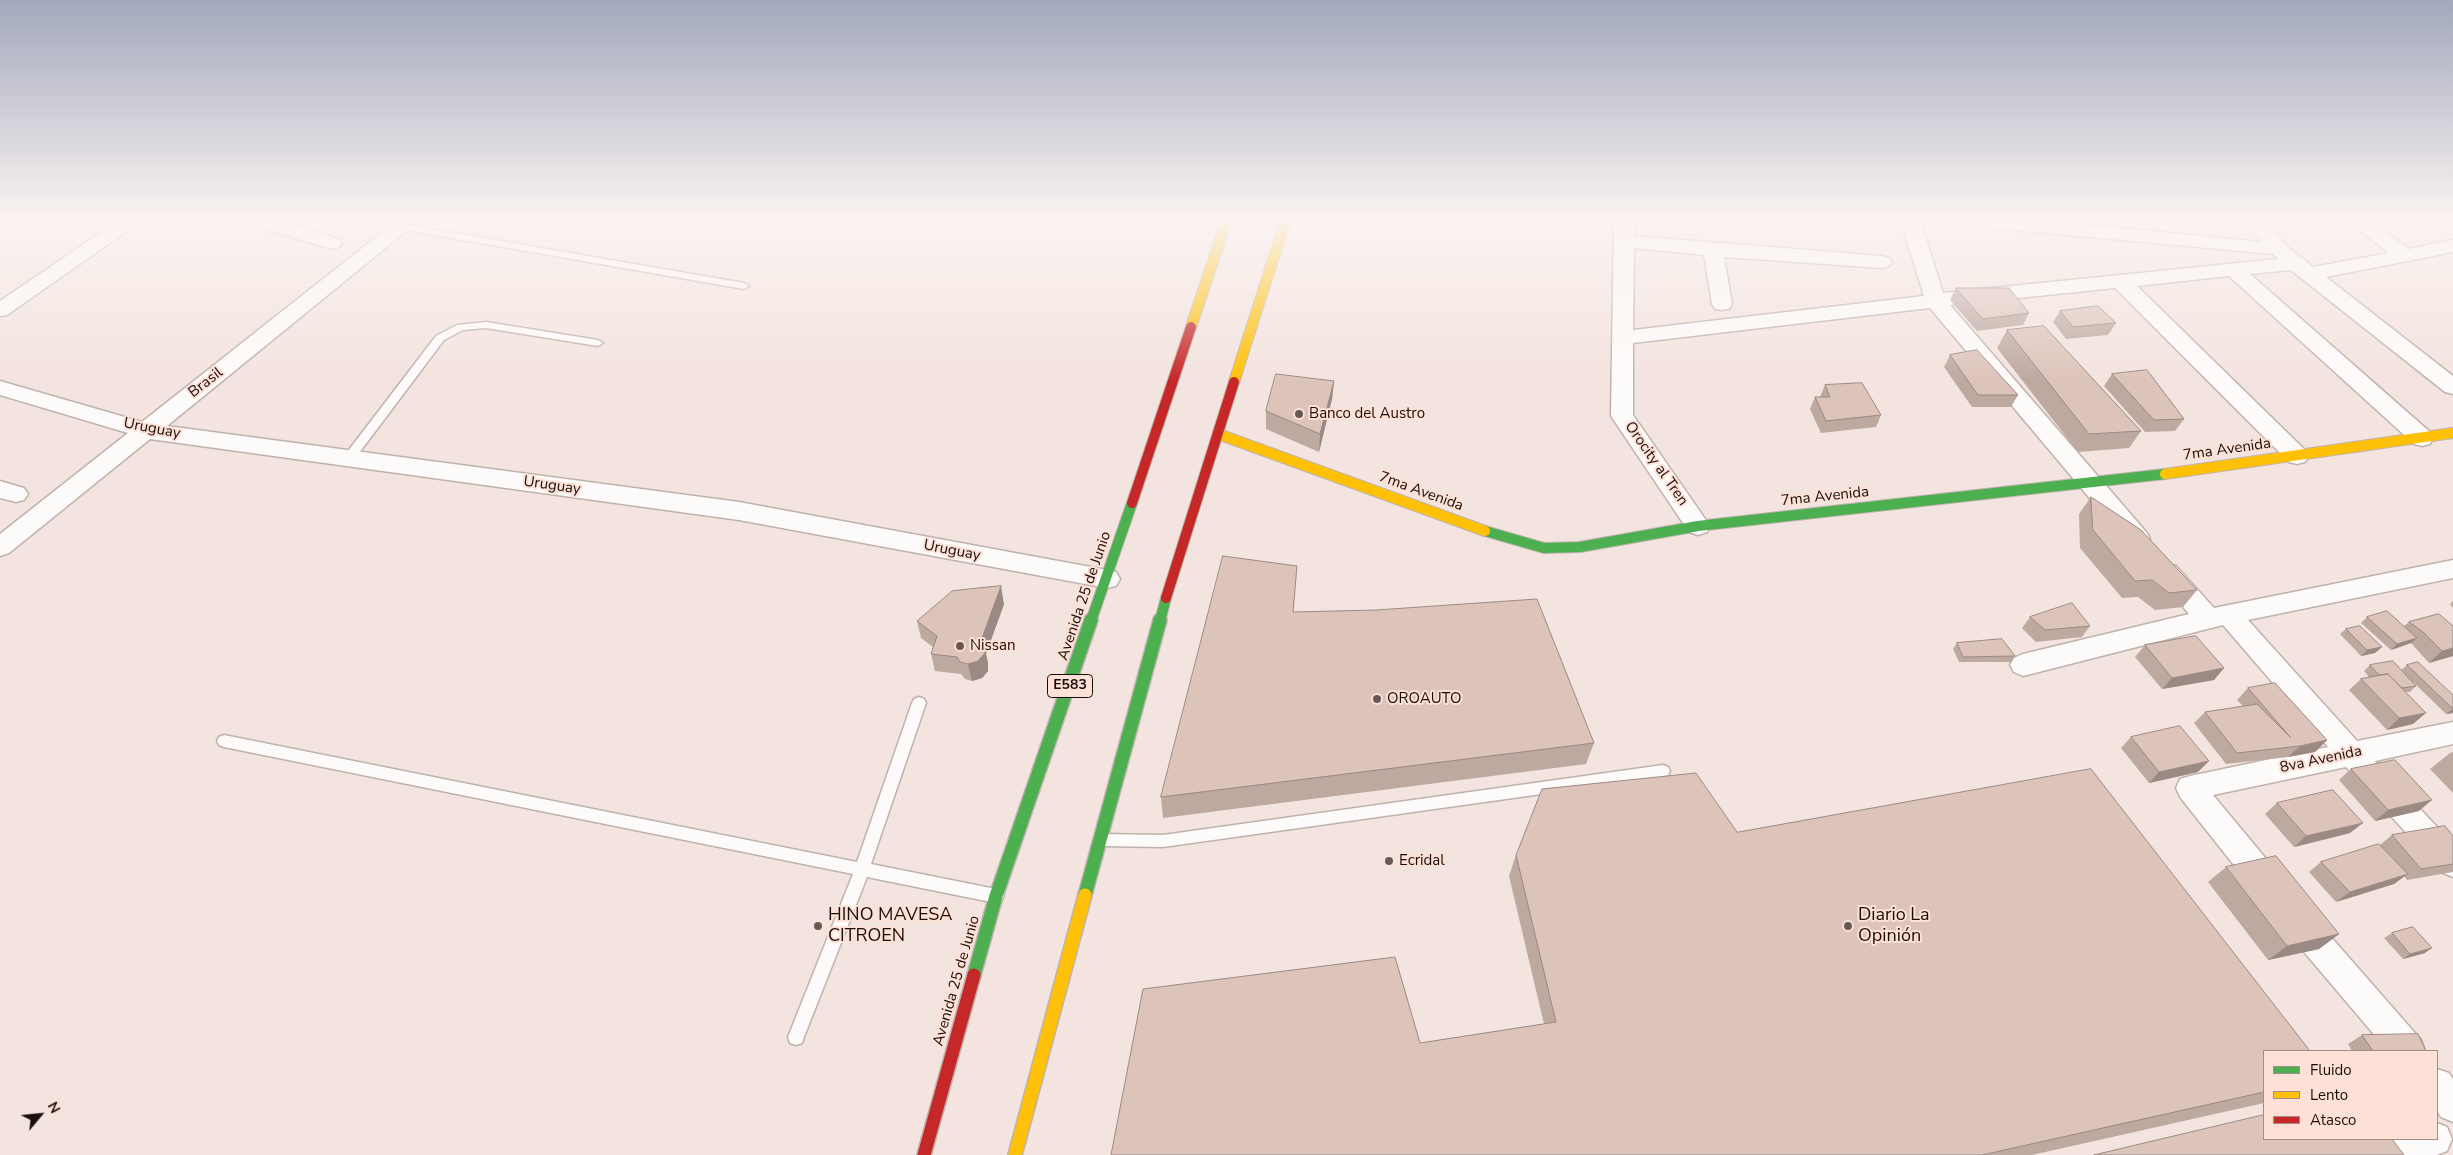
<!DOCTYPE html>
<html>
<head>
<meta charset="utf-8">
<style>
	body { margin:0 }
	#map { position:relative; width:2453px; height:1155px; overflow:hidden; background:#f4e4df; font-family:"Nunito Sans",sans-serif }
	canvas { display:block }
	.legend { position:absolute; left:2263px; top:1050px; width:175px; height:90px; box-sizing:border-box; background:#fde0d6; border:1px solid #a28c84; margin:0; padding:6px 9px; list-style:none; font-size:15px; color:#190e0a }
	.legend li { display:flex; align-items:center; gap:10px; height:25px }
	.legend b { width:25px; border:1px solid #a28c84 }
	.north { position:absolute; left:15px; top:1090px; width:50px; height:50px; -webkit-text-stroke:4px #fde0d6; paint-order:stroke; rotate:62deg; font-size:14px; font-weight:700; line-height:20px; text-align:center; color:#190e0a }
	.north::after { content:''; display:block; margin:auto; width:18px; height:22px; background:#190e0a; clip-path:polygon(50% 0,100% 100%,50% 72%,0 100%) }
</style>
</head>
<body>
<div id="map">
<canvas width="2453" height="1155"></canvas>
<ul class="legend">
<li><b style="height:6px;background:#4caf50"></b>Fluido</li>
<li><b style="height:6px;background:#ffc107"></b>Lento</li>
<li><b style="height:6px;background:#c62828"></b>Atasco</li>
</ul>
<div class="north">N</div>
</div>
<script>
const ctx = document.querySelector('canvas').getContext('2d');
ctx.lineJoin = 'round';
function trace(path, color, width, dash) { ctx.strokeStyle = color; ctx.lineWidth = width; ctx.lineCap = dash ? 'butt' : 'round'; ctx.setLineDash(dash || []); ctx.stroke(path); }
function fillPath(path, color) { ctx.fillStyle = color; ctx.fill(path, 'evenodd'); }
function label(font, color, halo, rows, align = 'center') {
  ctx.font = font + ' "Nunito Sans",sans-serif'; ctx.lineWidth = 4; ctx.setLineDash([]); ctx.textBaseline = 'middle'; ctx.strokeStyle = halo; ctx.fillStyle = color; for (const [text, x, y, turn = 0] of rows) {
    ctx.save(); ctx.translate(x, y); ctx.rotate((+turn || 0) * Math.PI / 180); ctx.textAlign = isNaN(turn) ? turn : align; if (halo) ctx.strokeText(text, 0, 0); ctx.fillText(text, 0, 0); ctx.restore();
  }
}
const lane = new Path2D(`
	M403 224 744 283 749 286 744 289 400 229 398 227Z
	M486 322 598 340 603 343 598 346 486 328 463 330 444 340 353 461H345L343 458 345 455 436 336 457 325Z
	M919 697 924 699 926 703 871 864 996 889 1001 891 1004 896 1001 901 996 903 867 877 804 1037 802 1043 796 1045 790 1043 788 1037 853 874 224 747 219 745 217 741 219 737 224 735 857 862 912 703 914 699Z
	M1663 765 1668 767 1670 771 1668 775 1663 777 1163 847 1101 846 1096 845 1094 840 1096 835 1101 834 1163 835Z`);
const street = new Path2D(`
	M121 219H144L7 315 0 316V301Z
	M242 219H273L339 239 342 243 339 247 332 249 244 223Z
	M399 219H421L167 426 739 502 1107 570 1116 572 1120 579 1116 586 1107 588 739 520 150 439 9 553 0 556V534L128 433 0 395V381L142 422Z
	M1614 219H1634V236L1882 256 1889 258 1892 262 1889 266 1882 268 1724 257 1732 304 1729 309 1722 310 1715 309 1712 304 1704 255 1634 248 1633 330 1924 296 1900 219H1920L1943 293 2278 259 2273 254 1961 225 1954 223 1952 219H2027L2262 242 2246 219H2265L2285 245 2313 267 2389 253 2345 219H2367L2409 249 2453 240V252L2326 277 2453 376V394L2445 392 2291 270 2250 274 2430 432 2433 438 2430 444 2422 446 2414 444 2229 276 2137 286 2305 450 2309 456 2305 462 2297 464 2289 462 2115 288 1950 305 2147 533 2150 539 2147 545 2138 548 2129 545 1930 308 1633 343V415L1710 526 1707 532 1698 535 1689 532 1611 416Z
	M0 481 24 488 28 494 24 500 16 502 0 498Z
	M2453 560V578L2248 620 2357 741 2453 722V744L2375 761 2453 844V877L2443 873 2346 767 2213 795 2282 878 2286 888 2282 898 2271 902 2260 898 2180 797 2176 788 2180 779 2190 776 2328 747 2223 625 2023 676 2014 672 2010 665 2014 658 2023 654 2189 614 2155 573 2158 566 2167 564 2176 566 2214 608Z
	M2299 909 2310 913 2421 1040 2425 1051H2388L2288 933 2284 923 2288 913Z
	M2437 1069 2449 1073 2453 1079V1122L2441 1117 2437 1111Z
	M2437 1123 2447 1127 2452 1139 2447 1151 2437 1155H2369L2368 1152 2373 1140 2376 1139H2437Z`);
const fastFar1 = new Path2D(`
	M1485 531 1544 548 1580 547 1698 526 2165 474
	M1091 621 1132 503
	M1160 621 1166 598`);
const fast = new Path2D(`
	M1085 895 1160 620
	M974 975 996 896 1091 620`);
const slowFar1 = new Path2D(`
	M1191 327 1227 219
	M1234 382 1286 219
	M1218 434 1485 531
	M2165 474 2453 433`);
const slow = new Path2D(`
	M1015 1155 1085 895`);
const jamFar1 = new Path2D(`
	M1132 503 1191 327
	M1166 598 1234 382`);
const jam = new Path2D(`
	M924 1155 974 975`);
const wall = new Path2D(`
	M1956 288 2029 313 2023 325 1977 331 1950 300Z
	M2060 311 2116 323 2108 335 2066 339 2053 322Z
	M2007 330 2141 431 2129 448 2078 452 1997 348Z
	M1950 355 2018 395 2011 407H1972L1944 367Z
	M2112 374 2184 419 2175 431 2145 432 2104 386Z
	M1334 381 1332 399 1319 452 1266 429V411Z
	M1825 385 1881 415 1876 427 1821 433 1810 409 1815 397H1820Z
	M2091 497 2197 590 2183 607 2155 610 2138 597 2122 598 2080 548 2079 514Z
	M1295 589 1293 612 1594 743 1586 764 1163 818 1161 797Z
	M2453 601V608L2450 604Z
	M1004 604 986 654 988 663V671L982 678 972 681 965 679 961 674 935 671 931 654 933 647 921 638 917 621Z
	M2439 614 2453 656 2429 663 2411 643 2391 650 2361 623 2367 617 2404 626 2409 622Z
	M2030 617 2090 626 2082 637 2036 642 2022 628Z
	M2346 629 2382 647 2375 653 2361 656 2340 634Z
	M1957 643 2015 656 2011 662H1959L1953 649Z
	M2145 645 2224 668 2214 680 2162 689 2135 657Z
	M2370 665 2401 670 2407 665 2453 695V713L2446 714 2412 681 2416 686 2410 692H2406L2413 724 2387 730 2349 690 2361 679 2369 677 2364 671Z
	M2248 688 2327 740 2315 752 2288 757 2226 764 2194 723 2205 712 2243 706 2237 700Z
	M2131 737 2198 772 2149 783 2121 748Z
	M2453 752V793L2430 769 2450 753Z
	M2351 769 2419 811 2375 821 2339 780Z
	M2277 803 2350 833 2294 847 2265 814Z
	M1737 832 2264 1051V1103L2032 1155H1111L1420 1043 1544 1024 1509 876 1516 855Z
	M2392 835 2453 836V872L2407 880 2404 876 2394 884 2336 902 2309 872 2321 862 2380 845Z
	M2226 867 2339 934 2319 949 2268 960 2208 882Z
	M2392 933 2425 953 2403 959 2384 938Z
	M2362 1035 2426 1051H2352L2348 1044Z`);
const shadedWall = new Path2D(`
	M1334 381 1332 399 1319 452 1320 434Z
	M1001 586 1004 604 986 654 988 663V671L982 678 972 681 968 664Z
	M2417 638 2411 643 2391 650 2397 644Z
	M2382 647 2375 653 2361 656 2367 650Z
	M2453 648V656L2429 663 2442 651Z
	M2224 668 2214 680 2162 689 2172 678Z
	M2453 709V713L2446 714Z
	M2426 713 2413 724 2387 730 2399 718Z
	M2327 740 2315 752 2288 757 2300 746Z
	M2209 761 2198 772 2149 783 2159 772Z
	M2432 800 2419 811 2375 821 2388 810Z
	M2363 823 2350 833 2294 847 2306 836Z
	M2408 874 2394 884 2336 902 2350 892Z
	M2339 934 2319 949 2268 960 2287 946Z
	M2432 948 2425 953 2403 959 2410 954Z`);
const building = new Path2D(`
	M1956 288H2009L2029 313 1983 319Z
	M2098 306 2116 323 2073 327 2060 311Z
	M2044 326 2141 431 2089 434 2007 330Z
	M1977 350 2018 395H1978L1950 355Z
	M2147 370 2184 419 2154 420 2112 374Z
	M1276 374 1334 381 1320 434 1266 411Z
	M1862 383 1881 415 1826 421 1815 397H1830L1825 385Z
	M2091 497 2141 530 2197 590 2169 593 2152 580 2135 581 2093 530Z
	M1223 556 1297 566 1293 612 1376 610 1537 599 1594 743 1161 797Z
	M1001 586 981 641 985 646V653L978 661 968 664 960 662 957 657 931 654 937 636 917 621 952 591Z
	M2072 603 2090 626 2045 630 2030 617Z
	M2387 611 2417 638 2397 644 2367 617Z
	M2439 614 2453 626V648L2442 651 2423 632 2409 622Z
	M2360 626 2382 647 2367 650 2346 629Z
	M2196 636 2224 668 2172 678 2145 645Z
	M2002 639 2015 656 1963 657 1957 643Z
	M2393 661 2416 686 2402 688 2388 674 2379 675 2370 665Z
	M2418 662 2453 695V709L2407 665Z
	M2388 674 2426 713 2399 718 2361 679Z
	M2275 683 2327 740 2300 746 2237 753 2205 712 2257 704 2291 738 2248 688Z
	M2180 726 2209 761 2159 772 2131 737Z
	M2395 760 2432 800 2388 810 2351 769Z
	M2091 769 2310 1051H2264V1092L1982 1155H1111L1143 989 1395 957 1420 1043 1556 1022 1516 855 1542 789 1696 773 1737 832Z
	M2333 790 2363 823 2306 836 2277 803Z
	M2445 826 2453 836V864L2421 869 2392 835Z
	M2379 844 2408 874 2350 892 2321 862Z
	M2276 856 2339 934 2287 946 2226 867Z
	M2413 927 2432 948 2410 954 2392 933Z
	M2418 1034 2426 1051H2373L2362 1035Z
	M2264 1115V1139H2392L2404 1155H2094Z`);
const markers = [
	[1299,414,5,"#665955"],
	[960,646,5,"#665955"],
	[1377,699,5,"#665955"],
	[1389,861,5,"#665955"],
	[818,926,5,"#665955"],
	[1848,926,5,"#665955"]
];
const shields = [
	[1070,686,45]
];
const shieldNames = [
	["E583",1070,686]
];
const streetNames = [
	["Brasil",206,383,-38],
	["Uruguay",152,429,11],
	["7ma Avenida",2227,450,-8],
	["Orocity al Tren",1656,464,55],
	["Uruguay",552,486,8],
	["7ma Avenida",1421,492,20],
	["7ma Avenida",1825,497,-6],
	["Uruguay",952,551,11],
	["Avenida 25 de Junio",1085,596,-71],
	["8va Avenida",2321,760,-12],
	["Avenida 25 de Junio",957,981,-74]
];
const poiNames = [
	["Banco del Austro",1309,414],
	["Nissan",970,646],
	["OROAUTO",1387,699],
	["Ecridal",1399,861]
];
const nearPoinames = [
	["HINO MAVESA",828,916],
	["CITROEN",828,937],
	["Diario La",1858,916],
	["Opinión",1858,937]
];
trace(lane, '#bfb2ad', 3);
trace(street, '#bfb2ad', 3);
trace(fastFar1, '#bfb2ad', 12);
trace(fast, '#bfb2ad', 16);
trace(slowFar1, '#bfb2ad', 12);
trace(slow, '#bfb2ad', 16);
trace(jamFar1, '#bfb2ad', 12);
trace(jam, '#bfb2ad', 16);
fillPath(lane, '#fdfbfa');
fillPath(street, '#fdfbfa');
trace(fastFar1, '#4caf50', 10);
trace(fast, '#4caf50', 13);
trace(slowFar1, '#ffc107', 10);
trace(slow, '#ffc107', 13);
trace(jamFar1, '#c62828', 10);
trace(jam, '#c62828', 13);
fillPath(wall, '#bea9a1');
fillPath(shadedWall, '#9b8983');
fillPath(building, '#ddc4bb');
trace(building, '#9b8983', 1);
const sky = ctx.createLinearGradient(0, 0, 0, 381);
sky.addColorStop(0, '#a2a8bc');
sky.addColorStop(0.57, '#faf3f1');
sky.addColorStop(1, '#faf3f100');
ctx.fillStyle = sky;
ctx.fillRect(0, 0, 2453, 381);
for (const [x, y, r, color] of markers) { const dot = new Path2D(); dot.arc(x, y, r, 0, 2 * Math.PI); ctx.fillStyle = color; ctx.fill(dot); trace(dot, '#fde0d6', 2); }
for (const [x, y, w] of shields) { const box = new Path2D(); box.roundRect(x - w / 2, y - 11.5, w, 23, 4); ctx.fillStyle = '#fde0d6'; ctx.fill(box); trace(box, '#190e0a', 1); }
label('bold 14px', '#190e0a', null, shieldNames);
label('15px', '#190e0a', '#fde0d6', streetNames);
label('15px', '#190e0a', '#fde0d6', poiNames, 'left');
label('18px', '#190e0a', '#fde0d6', nearPoinames, 'left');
</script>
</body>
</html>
